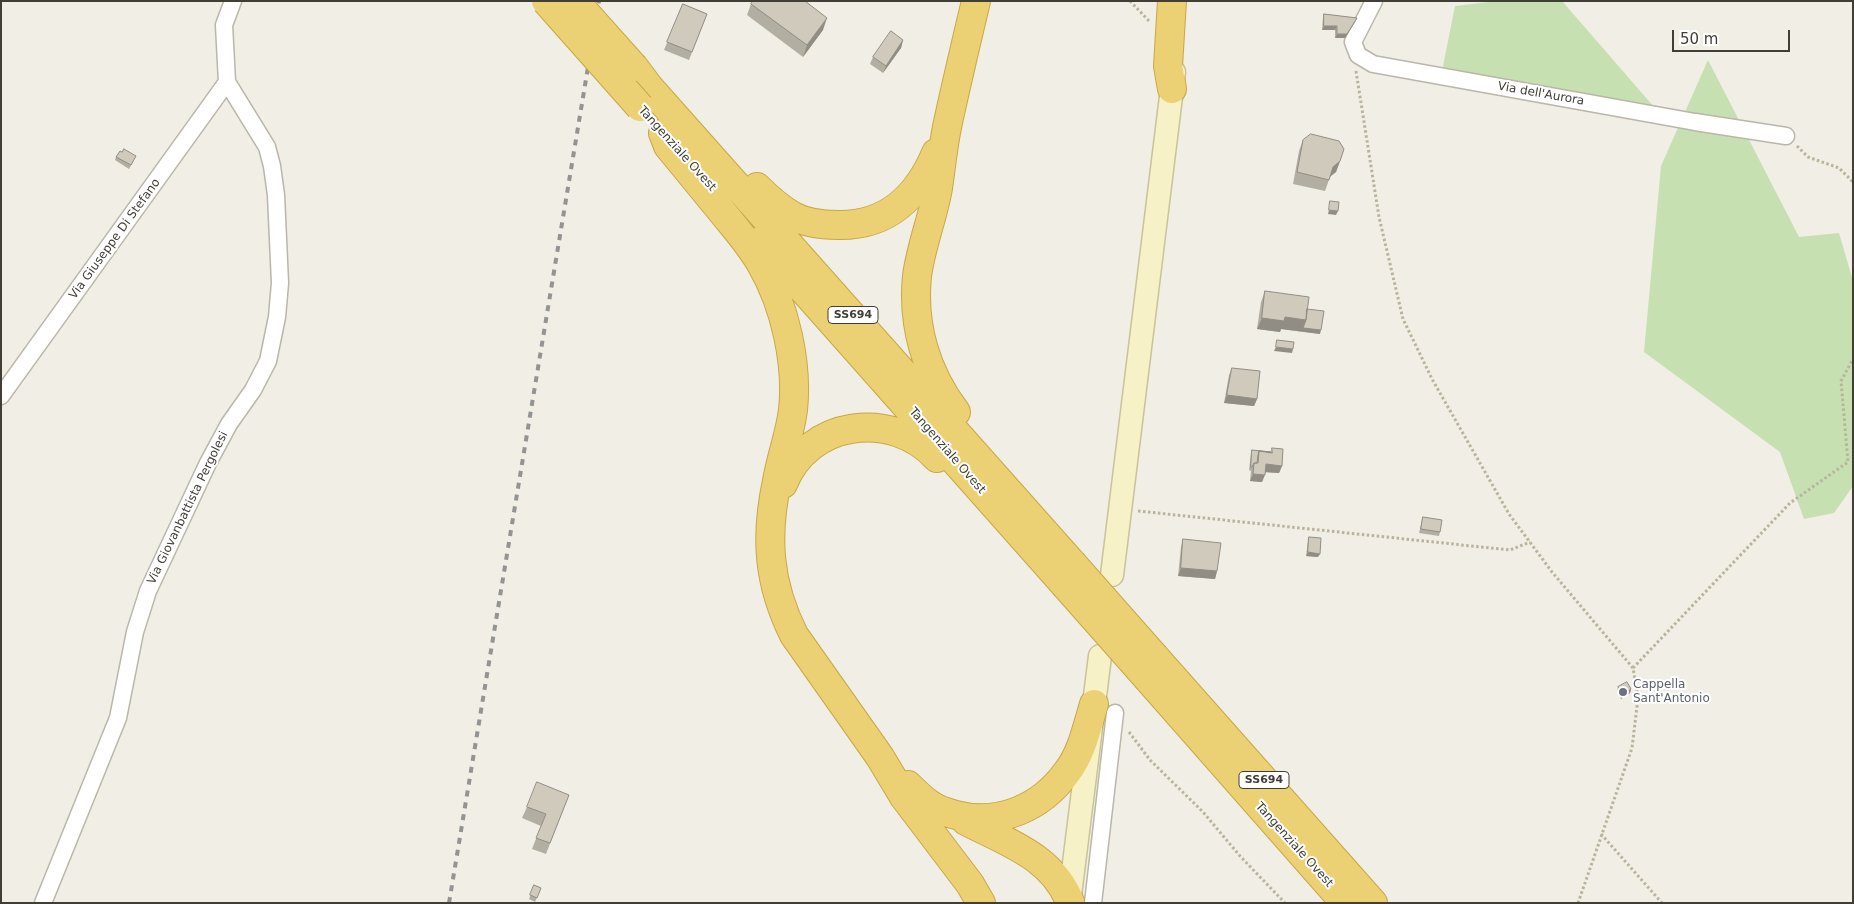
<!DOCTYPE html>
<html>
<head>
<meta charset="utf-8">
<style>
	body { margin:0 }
	#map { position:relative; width:1854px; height:904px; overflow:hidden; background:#f0eee5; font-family:"DejaVu Sans",sans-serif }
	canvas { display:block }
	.frame { position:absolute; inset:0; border:2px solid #413e35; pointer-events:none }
	.scale { position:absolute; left:1672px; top:30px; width:118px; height:22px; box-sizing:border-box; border:2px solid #413e35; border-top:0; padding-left:6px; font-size:15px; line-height:18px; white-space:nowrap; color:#413e35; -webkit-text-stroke:4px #fff; paint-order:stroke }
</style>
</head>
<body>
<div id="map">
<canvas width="1854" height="904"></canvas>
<div class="frame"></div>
<div class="scale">50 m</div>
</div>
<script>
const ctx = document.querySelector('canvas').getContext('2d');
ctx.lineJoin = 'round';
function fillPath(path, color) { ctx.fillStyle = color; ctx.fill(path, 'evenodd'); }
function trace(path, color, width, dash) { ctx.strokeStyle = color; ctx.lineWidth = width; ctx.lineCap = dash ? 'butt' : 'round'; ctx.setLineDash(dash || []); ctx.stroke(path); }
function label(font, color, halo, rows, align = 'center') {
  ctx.font = font + ' "DejaVu Sans",sans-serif'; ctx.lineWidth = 4; ctx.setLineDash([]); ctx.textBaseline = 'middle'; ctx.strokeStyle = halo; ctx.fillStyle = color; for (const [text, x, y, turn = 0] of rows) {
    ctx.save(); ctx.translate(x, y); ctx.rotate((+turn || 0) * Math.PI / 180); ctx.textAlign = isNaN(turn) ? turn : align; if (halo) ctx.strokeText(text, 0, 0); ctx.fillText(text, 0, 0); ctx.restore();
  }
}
const green = new Path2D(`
	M1498 1H1562L1661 115 1441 76 1455 6Z
	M1708 60 1799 237 1839 233 1853 281V486L1834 513 1804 519 1780 452 1644 352 1661 166Z`);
const path = new Path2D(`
	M1130 1 1150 22
	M1356 71 1379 217 1403 319 1432 379 1509 514 1552 572 1633 668 1638 698 1632 748 1578 903
	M1797 146 1808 157 1839 168 1853 182
	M1138 511 1510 550 1530 542
	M1633 668 1790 503 1848 462 1841 381 1853 359
	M1129 732 1150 760 1203 812 1240 856 1285 903
	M1601 834 1662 903`);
const street = new Path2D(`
	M1374 1 1353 42 1358 55 1373 64 1695 122 1786 136
	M1 396 227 82
	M43 903 118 718 135 632 148 591 208 463 229 424 253 390 268 361 277 317 280 283 276 195 272 166 267 147 227 82 224 25 233 1
	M1093 903 1115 713`);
const secondary = new Path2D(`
	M1112 575 1174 72
	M1069 903 1100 656`);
const highway = new Path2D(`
	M1172 1 1168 66 1172 89
	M634 67 649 87 1072 563
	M663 133 668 146C686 168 704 190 723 213 736 229 751 246 761 264 785 305 798 364 793 410 790 434 781 457 777 481 765 537 768 583 794 635L880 757 904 797 970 884 981 903
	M757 187C768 198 779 208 793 216 806 223 823 225 838 225 888 226 918 196 936 153
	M760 241 1064 584
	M956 412C926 373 912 325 917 276 921 246 933 217 938 188 941 168 943 147 947 127 956 85 966 43 976 1
	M783 484C808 420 892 409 937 458
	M1155 657 1373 903
	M1148 679 1345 903
	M908 785C915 792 923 800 931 805 938 810 948 813 956 815 999 826 1041 808 1067 772 1082 753 1087 727 1094 704
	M966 821C1006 842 1052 856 1070 902`);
const rail = new Path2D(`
	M449 903 599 1`);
const highwayBridge = new Path2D(`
	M546 1 640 107
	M575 1 634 67
	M1072 563 1155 657
	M1064 584 1148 679`);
const wall = new Path2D(`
	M683 4 707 14 689 60 664 50Z
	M751 4 823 30 803 57 747 15Z
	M1324 14 1357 18 1355 22 1345 38H1335V30H1322L1323 18Z
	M903 40 901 48 883 73 870 64 873 57Z
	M1303 140 1340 161 1336 172 1330 177 1325 191 1293 184 1299 151Z
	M122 152 134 160 129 169 115 160 116 157Z
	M1265 291 1307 309 1320 334 1281 329 1280 332 1257 329 1261 302Z
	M1232 368 1257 399 1254 406 1224 403 1229 375Z
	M1272 448 1282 466 1279 473 1265 472 1262 482 1250 481 1251 471 1249 470 1251 454 1252 450 1271 452Z
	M1423 517 1440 532 1439 536 1419 533Z
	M1309 537 1318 557 1306 556 1308 541Z
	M1183 539 1217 571 1215 579 1178 576 1181 547Z
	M1618 687 1631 689 1630 693 1621 699 1617 691Z
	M569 795 546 854 532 849 541 826 522 818 527 807Z
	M534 885 541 888 535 902 529 899Z`);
const shadedWall = new Path2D(`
	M827 18 823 30 803 57 807 45Z
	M1357 18 1355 22 1345 38H1335L1337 34Z
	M1324 26H1337L1335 30H1322Z
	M903 40 901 48 883 73 886 66Z
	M1340 161 1336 172 1328 178 1333 167Z
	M1329 210 1338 211 1336 215 1328 214Z
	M1285 317 1306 320 1321 330 1320 334 1281 329 1280 332 1257 329 1262 318Z
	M1276 347 1293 349 1292 353 1274 351Z
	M1227 395 1257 399 1254 406 1224 403Z
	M1266 464 1282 466 1279 473 1263 472Z
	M1253 474 1265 475 1262 482 1250 481Z
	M1308 552 1320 554 1318 557 1306 556Z
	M1181 568 1217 571 1215 579 1178 576Z
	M1631 689 1630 693 1621 699 1622 695Z`);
const building = new Path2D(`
	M753 1H805L827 18 807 45 751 4Z
	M683 4 707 14 692 52 667 42Z
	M1324 14 1357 18 1347 34H1337V26H1324Z
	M891 31 903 40 886 66 873 57Z
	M1311 134 1339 141 1344 149 1340 161 1333 167 1329 180 1297 172 1303 140Z
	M124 149 136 156 131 165 116 157 120 151 122 152Z
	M1330 201 1339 202 1338 211 1329 210Z
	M1265 291 1309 297 1306 320 1285 317 1284 321 1262 318Z
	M1307 309 1324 311 1321 330 1303 328 1306 320Z
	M1277 340 1294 342 1293 349 1276 347Z
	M1232 368 1260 371 1257 399 1227 395Z
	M1272 448 1283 449 1282 466 1266 464 1265 475 1253 474 1254 463H1258L1259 451 1272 453Z
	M1252 450 1271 452 1259 451 1258 455 1257 463H1254L1252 467H1251Z
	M1423 517 1442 520 1440 532 1421 529Z
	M1309 537 1321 538 1320 554 1308 552Z
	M1183 539 1221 543 1217 571 1181 568Z
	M1627 682 1631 689 1622 695 1618 687Z
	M537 782 569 795 550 843 536 838 546 814 527 807Z
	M534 885 541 888 537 898 530 895Z`);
const markers = [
	[1623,692,5,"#6b7280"]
];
const shields = [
	[853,315,50],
	[1264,780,50]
];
const shieldNames = [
	["SS694",853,315],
	["SS694",1264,780]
];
const streetNames = [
	["Via dell'Aurora",1541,94,10],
	["Tangenziale Ovest",677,149,48],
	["Via Giuseppe Di Stefano",115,239,-54],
	["Tangenziale Ovest",947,451,49],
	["Via Giovanbattista Pergolesi",188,508,-64],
	["Tangenziale Ovest",1294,845,48]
];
const worshipNames = [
	["Cappella",1633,685],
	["Sant'Antonio",1633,699]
];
fillPath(green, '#c6e0b2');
trace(street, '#bab6a9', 19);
trace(secondary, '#cac399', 25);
trace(highway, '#c9a745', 30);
trace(path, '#bab39c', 3, [2.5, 2.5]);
trace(street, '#fff', 16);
trace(secondary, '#f7f1c7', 22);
trace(highway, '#ecd174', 28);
trace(rail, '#939393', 4, [6, 6]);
trace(highwayBridge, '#c9a745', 30, []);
trace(highwayBridge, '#ecd174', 28);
fillPath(wall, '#b3aea2');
fillPath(shadedWall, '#928d84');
fillPath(building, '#d0cabc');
trace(building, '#928d84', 1);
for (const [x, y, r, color] of markers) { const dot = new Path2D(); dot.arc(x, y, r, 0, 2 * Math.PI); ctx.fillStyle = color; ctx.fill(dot); trace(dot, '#fff', 2); }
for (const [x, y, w] of shields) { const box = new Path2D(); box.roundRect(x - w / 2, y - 8.5, w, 17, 4); ctx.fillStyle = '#fff'; ctx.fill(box); trace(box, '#413e35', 1); }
label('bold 11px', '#413e35', null, shieldNames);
label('12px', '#413e35', '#fff', streetNames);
label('12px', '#5b616d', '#fff', worshipNames, 'left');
</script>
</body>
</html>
